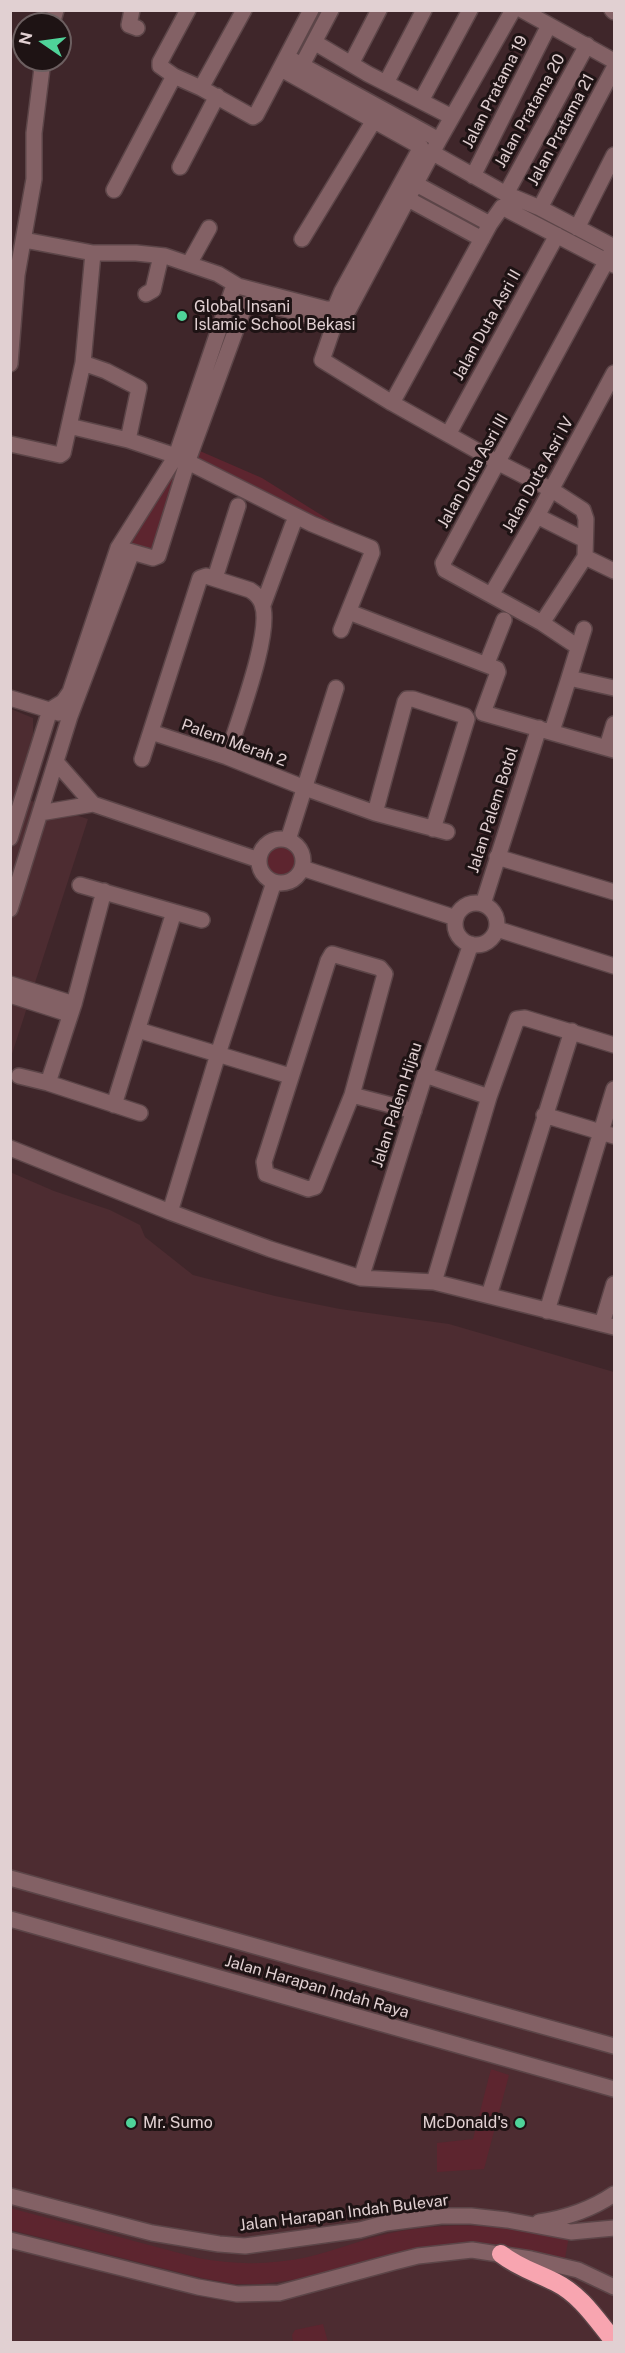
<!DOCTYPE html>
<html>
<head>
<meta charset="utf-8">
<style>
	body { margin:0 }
	#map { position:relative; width:625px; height:2353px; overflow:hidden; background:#3f262a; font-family:"Public Sans",sans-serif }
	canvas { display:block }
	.frame { position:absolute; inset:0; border:12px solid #e1d0d2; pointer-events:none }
	.north { position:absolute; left:12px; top:12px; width:60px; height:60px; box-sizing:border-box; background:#1e1314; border:2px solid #6c5f60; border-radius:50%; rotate:283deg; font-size:16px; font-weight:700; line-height:24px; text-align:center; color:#e1d0d2 }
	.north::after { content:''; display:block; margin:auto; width:21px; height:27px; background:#4fd399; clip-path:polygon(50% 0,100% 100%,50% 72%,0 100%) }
</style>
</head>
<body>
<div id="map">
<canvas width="625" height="2353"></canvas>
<div class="frame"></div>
<div class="north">N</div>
</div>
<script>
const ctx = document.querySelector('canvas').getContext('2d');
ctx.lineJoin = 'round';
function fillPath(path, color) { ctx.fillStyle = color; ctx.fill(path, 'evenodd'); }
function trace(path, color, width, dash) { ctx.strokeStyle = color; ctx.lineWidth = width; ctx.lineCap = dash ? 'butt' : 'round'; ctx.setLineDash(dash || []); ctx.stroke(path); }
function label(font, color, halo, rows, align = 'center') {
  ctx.font = font + ' "Public Sans",sans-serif'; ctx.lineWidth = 6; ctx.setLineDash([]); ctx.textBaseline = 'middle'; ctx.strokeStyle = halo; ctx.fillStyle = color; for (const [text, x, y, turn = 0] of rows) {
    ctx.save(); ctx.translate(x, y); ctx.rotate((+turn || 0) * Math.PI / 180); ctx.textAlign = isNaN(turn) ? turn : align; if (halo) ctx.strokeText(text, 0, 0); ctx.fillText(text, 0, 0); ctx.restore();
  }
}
const built = new Path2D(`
	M11 709 33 718V734L16 796 88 819 11 1057Z
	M10 1172 54 1191 110 1210 140 1225 145 1237 193 1275 275 1296 340 1309 449 1324 614 1372V2342H11Z`);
const green = new Path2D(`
	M288 58 439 140 349 309 334 310V322L255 301 245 305 193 448 262 478 334 523 331 531 187 463 158 556 153 558 118 548 176 456 232 291 238 286 326 309H334L421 150 419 144 373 122 281 69Z
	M259 861a22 22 0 1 1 44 0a22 22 0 1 1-44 0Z
	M491 2069 509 2075 484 2169 437 2172V2143L473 2139Z
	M10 2208 198 2258C235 2265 271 2265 308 2257 336 2250 363 2239 391 2233 457 2220 504 2226 569 2236L565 2258 498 2247 418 2250 378 2257 306 2278 262 2284H234L202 2278 11 2230Z
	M323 2324 328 2342H293L292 2335 295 2330Z`);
const minor = new Path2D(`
	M132 10 129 25 137 28
	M188 10 160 62V66L174 76 201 88 253 117 256 115 311 10
	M522 10 614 61
	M612 10 614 12
	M52 24 56 10
	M314 42 368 74 452 117
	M351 64 379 10
	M302 65 331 10
	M281 69 421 147 342 291 334 310 333 328 322 360 392 403 499 463 552 490 583 510 586 519 585 557 542 623
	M386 83 424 10
	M201 88 244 10
	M421 101 470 10
	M439 140 513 10
	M433 153 506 194 540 208 614 247 443 563 445 570 542 623 572 643
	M180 167 217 96
	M473 176 549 25
	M416 184 490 224
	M114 190 174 76
	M506 194 587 45
	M408 199 482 239
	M540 208 614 68
	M577 228 614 155
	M302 239 373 122
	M24 240 93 253H136L165 256 218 274 238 286
	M189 264 209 228
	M146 294 153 290 161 256
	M83 363 106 371 139 388 128 440 176 456 312 524 371 548 372 553 341 630
	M10 364 17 275 34 179V133L43 60
	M392 403 490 224 502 207 614 265
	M69 426 128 440
	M449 433 557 235
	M10 444 60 455 63 453 83 363 93 253
	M537 516 585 540
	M118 548 153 558 158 556 187 463 245 305 255 301 328 321 334 322 349 309 439 140 287 57
	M585 557 614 571
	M215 578 238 506
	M491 595 537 516 614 373
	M263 605 293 524
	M349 612 497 669 498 672 483 713 614 750
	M487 663 504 620
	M569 678 584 629
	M10 698 59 713
	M50 710 63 702 70 692 118 548 176 456 232 291 238 286 326 309H344
	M552 731 569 678 614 688
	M151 732 227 757 305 788 375 813 447 832
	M607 747 614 724
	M142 759 200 578 206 576 250 590C255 593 260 598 262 604 273 632 236 726 227 757
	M56 762 93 804
	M40 813 93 804 259 860
	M375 813 405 702 407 699H413L465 716 467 719 433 829
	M10 838 50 710
	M259 861a22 22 0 1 1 44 0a22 22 0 1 1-44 0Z
	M288 840 336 688
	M497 857 614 892
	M302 868 456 918
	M80 885 202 920
	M455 924a21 21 0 1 1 42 0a21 21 0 1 1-42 0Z
	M483 904 539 728
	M10 909 70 716 132 552
	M497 929 614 966
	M332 954 380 968 385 974 352 1095 315 1187 308 1189 266 1174 264 1162 328 961Z
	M10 984 74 1004
	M10 995 69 1014
	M138 1030 290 1076
	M425 1075 489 1097
	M19 1076 48 1083 140 1113
	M48 1083 74 1004 104 891
	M352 1095 414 1111
	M114 1105 174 912
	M544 1115 614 1136
	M10 1148 170 1212 270 1249 361 1278 434 1282 614 1327
	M170 1212 218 1054 274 882
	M361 1278 425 1075 471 944
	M434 1282 489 1097 517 1019 525 1018 614 1045
	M489 1295 572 1031
	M547 1311 614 1089
	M602 1324 614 1284
	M10 1878 614 2046
	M10 1919 614 2089
	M10 2196 152 2233 219 2244 245 2246 360 2230 386 2223 441 2216H471L507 2220 571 2232 614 2228
	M539 2222C566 2218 592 2209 614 2194
	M10 2240 198 2287 237 2294 279 2293 394 2262 418 2256 472 2250 531 2259 578 2270 614 2287`);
const highway = new Path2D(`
	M501 2254C519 2268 535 2272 555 2282 581 2295 596 2319 614 2341`);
const markers = [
	[182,316,6,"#4fd399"],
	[131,2123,6,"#4fd399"],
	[520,2123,6,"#4fd399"]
];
const streetNames = [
	["Jalan Pratama 19",495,92,-63],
	["Jalan Pratama 20",530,111,-61],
	["Jalan Pratama 21",561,130,-62],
	["Jalan Duta Asri II",487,325,-61],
	["Jalan Duta Asri III",473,471,-61],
	["Jalan Duta Asri IV",538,475,-61],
	["Palem Merah 2",234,743,20],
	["Jalan Palem Botol",493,810,-72],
	["Jalan Palem Hijau",397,1105,-72],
	["Jalan Harapan Indah Raya",317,1987,16],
	["Jalan Harapan Indah Bulevar",344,2213,-7]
];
const poiNames = [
	["Global Insani",194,307],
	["Islamic School Bekasi",194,325],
	["Mr. Sumo",143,2123],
	["McDonald's",508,2123,"right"]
];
fillPath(built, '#4d2c31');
fillPath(green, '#5d252f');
trace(minor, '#5c4548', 18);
trace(highway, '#5c4548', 21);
trace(minor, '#836165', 15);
trace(highway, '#f8a5b0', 18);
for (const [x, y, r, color] of markers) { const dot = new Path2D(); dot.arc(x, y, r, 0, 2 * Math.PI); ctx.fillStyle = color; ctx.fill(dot); trace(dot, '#1e1314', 2); }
label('16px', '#e1d0d2', '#1e1314', streetNames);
label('16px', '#e1d0d2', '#1e1314', poiNames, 'left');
</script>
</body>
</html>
